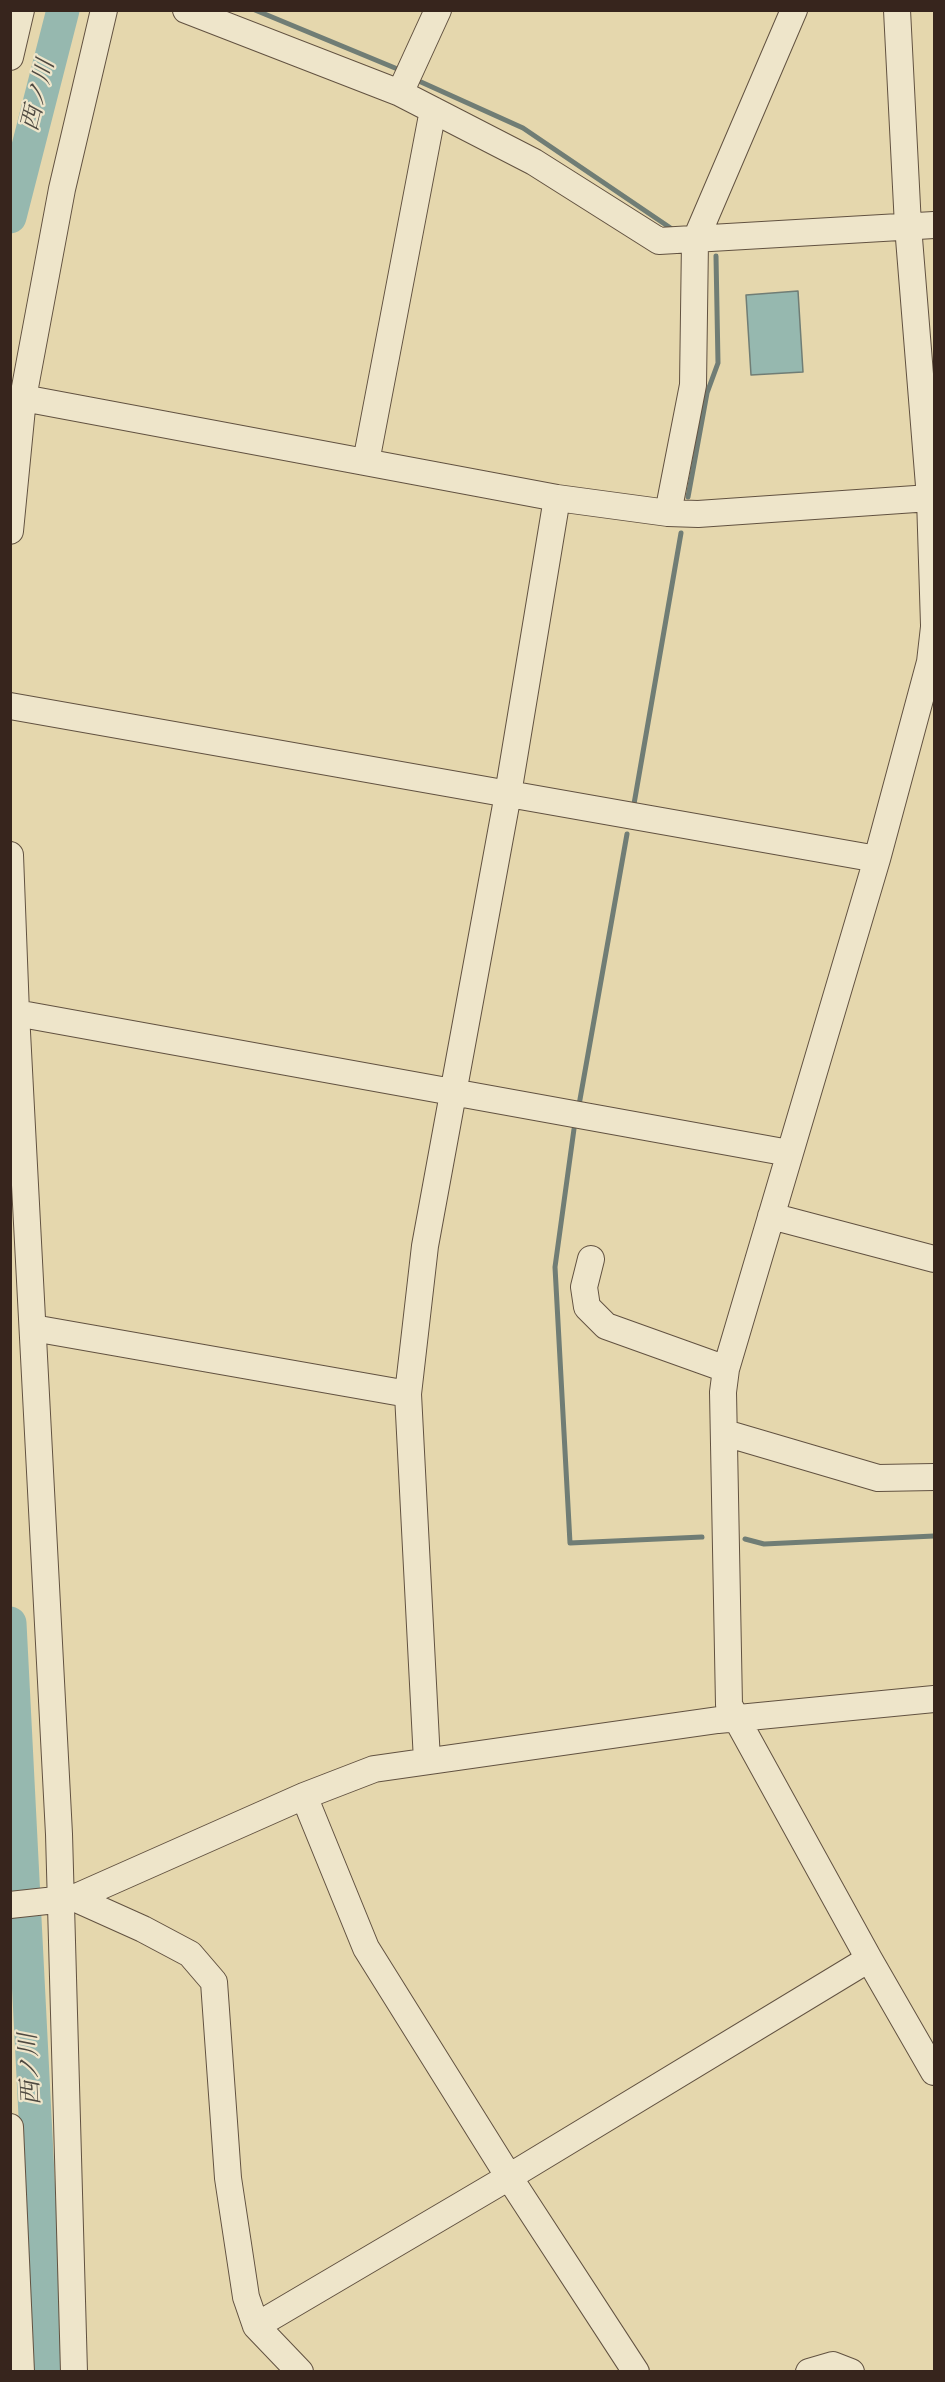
<!DOCTYPE html>
<html>
<head>
<meta charset="utf-8">
<style>
	body { margin:0 }
	#map { position:relative; width:945px; height:2382px; overflow:hidden; background:#e5d7ad; font-family:"Sorts Mill Goudy",serif }
	canvas { display:block }
	.frame { position:absolute; inset:0; border:12px solid #37251d; pointer-events:none }
</style>
</head>
<body>
<div id="map">
<canvas width="945" height="2382"></canvas>
<div class="frame"></div>
</div>
<script>
const ctx = document.querySelector('canvas').getContext('2d');
ctx.lineJoin = 'round';
function fillPath(path, color) { ctx.fillStyle = color; ctx.fill(path, 'evenodd'); }
function trace(path, color, width, dash) { ctx.strokeStyle = color; ctx.lineWidth = width; ctx.lineCap = dash ? 'butt' : 'round'; ctx.setLineDash(dash || []); ctx.stroke(path); }
function label(font, color, halo, rows, align = 'center') {
  ctx.font = font + ' "Sorts Mill Goudy","Noto Serif JP",serif'; ctx.lineWidth = 4.5; ctx.setLineDash([]); ctx.textBaseline = 'middle'; ctx.strokeStyle = halo; ctx.fillStyle = color; for (const [text, x, y, turn = 0] of rows) {
    ctx.save(); ctx.translate(x, y); ctx.rotate((+turn || 0) * Math.PI / 180); ctx.textAlign = isNaN(turn) ? turn : align; if (halo) ctx.strokeText(text, 0, 0); ctx.fillText(text, 0, 0); ctx.restore();
  }
}
const water = new Path2D(`
	M798 291 803 372 751 375 746 295Z`);
const stream = new Path2D(`
	M255 10 395 68
	M421 82 523 128 672 229
	M688 497 707 393 718 363 716 256
	M634 804 681 533
	M579 1105 627 834
	M574 1129 555 1267 570 1543 702 1537
	M745 1539 764 1544 934 1536`);
const river = new Path2D(`
	M10 217 63 10
	M10 1623 48 2372`);
const minor = new Path2D(`
	M186 10 400 93 534 162 659 241 934 225
	M897 10 908 226 930 498 934 625
	M10 57 21 10
	M400 93 438 10
	M23 398 557 498 668 513 698 514 930 498
	M366 462 433 110
	M668 513 693 385 695 241 794 10
	M10 531 23 398 62 189 104 10
	M934 627 930 662 877 859 726 1369 723 1392 729 1705 869 1959 934 2072
	M10 706 877 859
	M10 855 16 1013 59 1834 74 2372
	M16 1013 789 1153
	M771 1216 934 1259
	M591 1259 584 1287 587 1307 606 1326 726 1369
	M33 1328 408 1394
	M725 1433 878 1478 934 1477
	M427 1761 408 1394 425 1246 508 794 557 498
	M304 1796 366 1948 509 2177 636 2372
	M74 1898 143 1929 190 1954 214 1982 228 2178 246 2297 256 2326 300 2372
	M10 1905 74 1898 304 1796 374 1769 718 1720 934 1699
	M10 2127 21 2372
	M256 2326 509 2177 869 1959
	M809 2372 833 2365 851 2372`);
const waterNames = [
	["西ノ川",41,96,-76],
	["西ノ川",33,2069,-93]
];
fillPath(water, '#96b8af');
trace(water, '#707d75', 1.5);
trace(stream, '#707d75', 5);
trace(river, '#96b8af', 33);
trace(minor, '#625241', 28);
trace(minor, '#eee5ca', 26);
label('italic 24px', '#4f4a42', '#eee5ca', waterNames);
</script>
</body>
</html>
